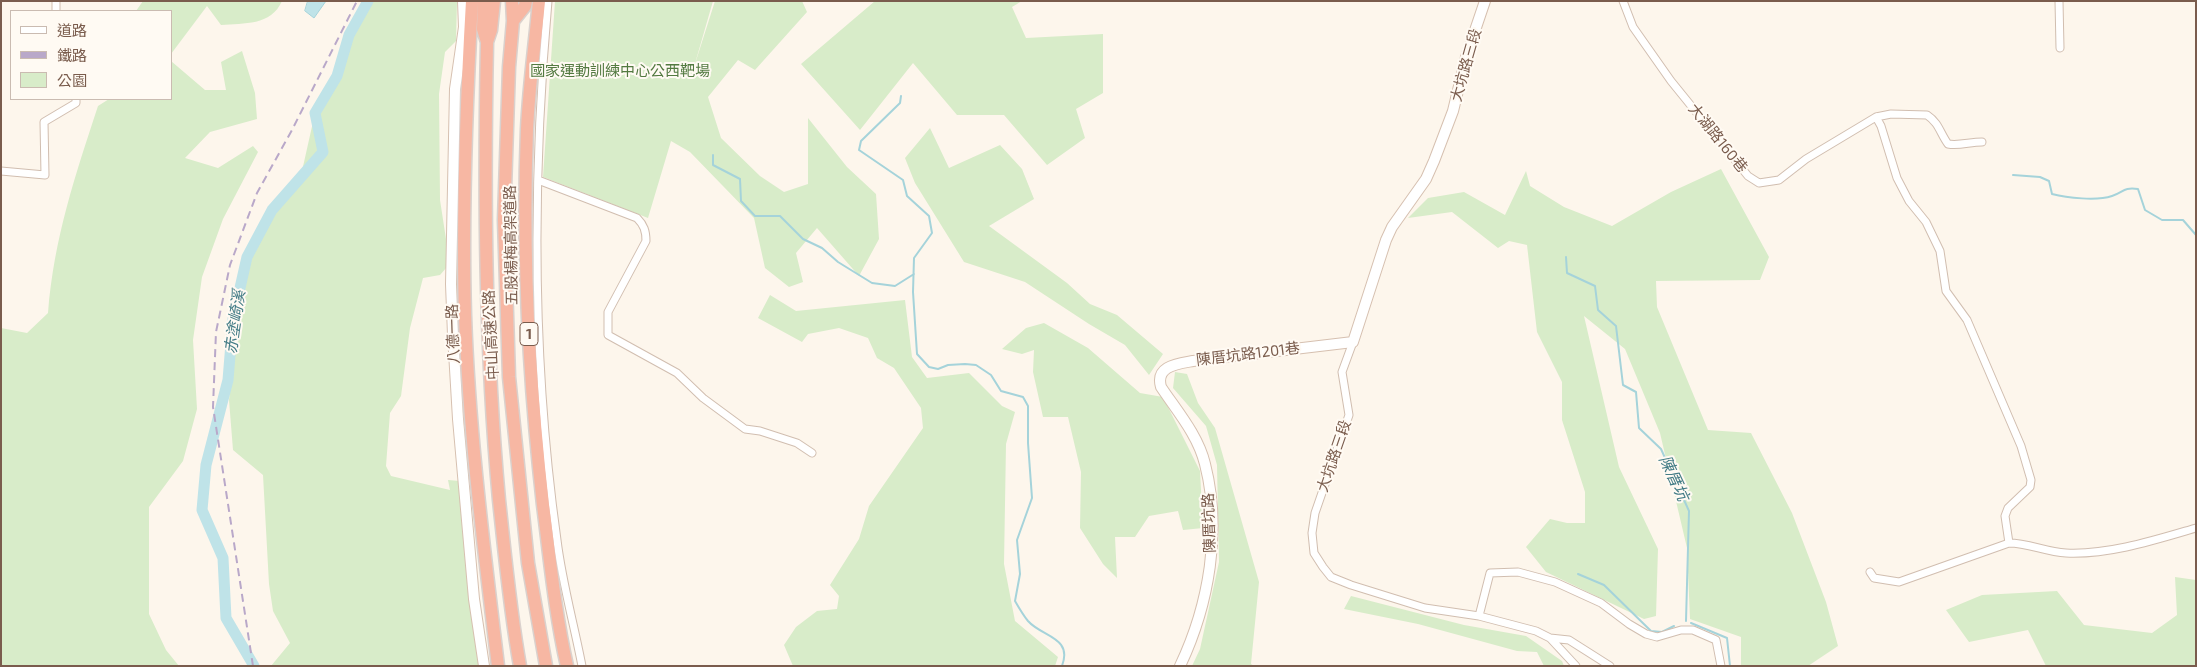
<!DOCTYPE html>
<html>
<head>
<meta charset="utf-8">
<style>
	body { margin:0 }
	#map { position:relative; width:2197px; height:667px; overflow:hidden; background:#fdf6ec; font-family:"Exo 2","Noto Sans TC",sans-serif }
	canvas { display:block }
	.frame { position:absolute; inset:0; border:2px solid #7a5c4d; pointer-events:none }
	.legend { position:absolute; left:10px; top:10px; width:162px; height:90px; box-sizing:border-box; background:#fffaf3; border:1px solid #cabbb1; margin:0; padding:6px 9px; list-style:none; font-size:15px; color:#7a5c4d }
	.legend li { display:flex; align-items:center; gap:10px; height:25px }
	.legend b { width:25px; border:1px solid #cabbb1 }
</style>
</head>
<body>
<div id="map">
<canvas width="2197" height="667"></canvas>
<div class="frame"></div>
<ul class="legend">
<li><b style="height:6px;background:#fff"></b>道路</li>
<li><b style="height:6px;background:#b9a8c9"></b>鐵路</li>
<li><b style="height:14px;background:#d8ecc9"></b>公園</li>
</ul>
</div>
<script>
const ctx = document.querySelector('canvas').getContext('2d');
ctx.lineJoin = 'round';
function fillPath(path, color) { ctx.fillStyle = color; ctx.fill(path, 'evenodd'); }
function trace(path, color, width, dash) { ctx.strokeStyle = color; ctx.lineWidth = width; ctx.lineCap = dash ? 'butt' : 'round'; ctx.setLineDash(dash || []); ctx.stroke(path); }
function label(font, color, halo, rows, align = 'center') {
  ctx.font = font + ' "Exo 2","Noto Sans TC",sans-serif'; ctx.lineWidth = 4; ctx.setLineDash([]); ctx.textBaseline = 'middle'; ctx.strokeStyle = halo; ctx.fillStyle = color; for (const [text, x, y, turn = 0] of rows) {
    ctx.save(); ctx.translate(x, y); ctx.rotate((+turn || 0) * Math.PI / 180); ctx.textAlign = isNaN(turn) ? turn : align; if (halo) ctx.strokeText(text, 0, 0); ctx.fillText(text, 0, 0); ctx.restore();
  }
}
const green = new Path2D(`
	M143 1H282C271 26 244 23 221 25L207 6 171 54V11H136Z
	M363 1H457L456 41 445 52 439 94 440 200 448 252 447 267 440 275 423 278 410 328 401 396 390 413 386 466 391 476 450 490 448 480 460 481 479 666H271L290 643 273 611 269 584 263 475 233 450 229 400 237 314 255 237 302 171 313 122 349 41Z
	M555 1H713L694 67 715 1H802L807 12 755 70 738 60 708 97 721 138 760 176 784 192 808 184V118L847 167 876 194 879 239 859 276 817 228 796 253 803 282 789 287 765 268 754 218 690 152 671 141 648 218 543 177Z
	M875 1H1022L1012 7 1026 38 1103 34V93L1076 109 1085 138 1047 165 1004 115H957L913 63 860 130 801 64Z
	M242 51 255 93 257 119 210 132 185 158 218 168 253 146 258 152 223 219 202 277 193 340 197 409 183 461 149 507V614L166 650 179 666H1V328L27 333 48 313C54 238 75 176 98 106L109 99H171V61L205 90H226L221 62Z
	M930 128 949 168 1000 145 1022 169 1034 199 989 226 1067 283 1090 304 1117 315 1163 354 1149 375 1125 345 1089 324 1025 282 964 262 915 183 905 158Z
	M1721 169 1769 257 1760 280 1656 281 1657 307 1708 430 1751 433 1792 513 1826 602 1838 646 1808 666H1741V637L1690 619 1687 548 1660 433 1625 349 1584 316 1619 467 1658 549 1656 616 1644 619 1546 572 1526 547 1550 519 1567 523H1585V492L1562 420V382L1537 332 1527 245 1509 241 1498 248 1452 212 1408 218 1428 198 1464 192 1505 215 1526 171 1530 186 1564 207 1612 226 1671 192Z
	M770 295 796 311 905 300 912 357 927 378 969 373 1002 406 1015 412 1006 444 1004 564 1015 621 1058 657 1055 666H793L784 645 796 627 817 611 837 609 839 596 830 585 859 539 869 506 923 428 921 408 894 368 877 358 868 338 839 328 808 334 802 342 758 318Z
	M1044 323 1088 348 1140 393 1163 397 1200 471 1203 528 1183 530 1178 511 1149 516 1135 537H1115L1117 578 1103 564 1080 528 1081 472 1068 417H1043L1033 372 1034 350 1022 354 1002 349 1026 328Z
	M1175 372 1187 374 1198 403 1215 428 1259 582 1251 664 1254 666H1192L1200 649 1219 562 1217 465 1206 426 1173 388Z
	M2175 577 2196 580V666H2046L2028 630 1969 642 1946 610 1982 595 2057 591 2084 625 2152 633 2177 615Z
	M1351 596 1464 625 1526 636 1562 661 1564 666H1544L1537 652 1517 651 1418 624 1344 609Z`);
const water = new Path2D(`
	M308 1H326L314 18 305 11Z`);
const stream = new Path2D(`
	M901 96 900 103 861 141 859 150 903 180 907 196 929 216 932 233 914 258 913 292 917 354 929 367 938 369 948 365 965 364 976 365 991 375 1001 391 1023 397 1028 406V443L1032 498 1017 540 1020 574 1015 601C1019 608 1023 615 1028 621 1042 637 1073 637 1062 666
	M713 155V165L740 179 741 201 755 216H780L803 239 822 248 838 262 872 283 895 286 914 274
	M2013 175 2040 177 2049 181 2052 194C2067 198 2097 201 2112 196 2124 192 2123 187 2138 189L2145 210 2162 220H2183L2196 235
	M1566 257 1567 273 1595 286 1598 310 1616 326 1623 385 1636 392 1639 428 1661 449 1689 511 1686 621
	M1578 574 1604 585 1651 631 1662 632 1674 626
	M1691 623 1727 638 1730 666`);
const river = new Path2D(`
	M254 666 226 618 223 558 202 510 206 465 228 380 233 319 247 257 272 210 323 152 315 113 337 76 349 35 368 1`);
const street = new Path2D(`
	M548 1C532 180 532 362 557 540 562 582 574 624 582 666
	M1623 1 1633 27 1671 81 1748 176 1759 183 1779 180 1806 159 1876 117 1891 114 1927 115C1939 123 1940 133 1948 144 1959 146 1970 142 1982 142
	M2059 1 2060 48
	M56 11V1
	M1 171 45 175 44 122 76 103V99
	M538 180 637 218C644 225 646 231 646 241L608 312V335L677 373 703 398 745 429 760 431 797 443 812 453
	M1353 342 1342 372 1349 415 1315 513 1312 533 1314 553 1323 567 1331 577 1351 585 1425 608 1479 616 1536 631 1550 638 1576 666
	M2009 543C2028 543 2046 552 2066 553 2109 555 2155 540 2196 528
	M1870 572 1874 578 1899 582 2009 543 2005 516 2008 508 2030 487 2031 480 2021 446 1967 320 1946 291 1940 251 1926 222 1909 201 1897 178 1881 126 1876 117
	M1479 616 1490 573 1518 572 1555 582 1601 603 1629 624 1646 634 1657 637 1681 630H1693L1716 640 1721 666
	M1550 638 1569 640 1610 666`);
const secondary = new Path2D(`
	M463 1 464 27 455 89 451 284 453 335 458 419 474 599 484 666
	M1180 666C1209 605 1222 530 1205 464 1198 435 1177 411 1161 387 1155 366 1177 364 1193 361L1353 342 1386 240 1392 227 1426 179 1434 161 1453 111 1466 57 1485 1`);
const highway = new Path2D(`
	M472 1C466 106 462 211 465 315 469 433 484 549 498 666
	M484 1 483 29 487 42
	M494 1 491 30 487 42C484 195 485 348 499 500 505 555 510 611 520 666
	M512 1 513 21 509 67 504 220 509 377 528 563 546 666
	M539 1C535 44 529 86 527 129 522 254 529 381 543 505 550 559 555 613 567 666
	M513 21 525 6 526 1`);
const rail = new Path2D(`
	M253 666 213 407 216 332 230 265 257 193 292 130 357 1`);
const shields = [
	[529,334,18]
];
const shieldNames = [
	["1",529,334]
];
const streetNames = [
	["大坑路三段",1466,65,-74],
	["大湖路160巷",1718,138,51],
	["五股楊梅高架道路",511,245,-91],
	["八德一路",453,334,-92],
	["中山高速公路",491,335,-93],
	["陳厝坑路1201巷",1248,354,-7],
	["大坑路三段",1334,456,-71],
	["陳厝坑路",1209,523,-92]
];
const parkNames = [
	["國家運動訓練中心公西靶場",620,71]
];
const waterNames = [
	["赤塗崎溪",235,322,-82],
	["陳厝坑",1674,478,65]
];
fillPath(green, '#d8ecc9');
fillPath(water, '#bfe3e8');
trace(water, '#a5d3da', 1);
trace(stream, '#a5d3da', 2);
trace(river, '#bfe3e8', 11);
trace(street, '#d1beb0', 9);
trace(secondary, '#d6c0b0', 12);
trace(highway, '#dad1cd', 15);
trace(street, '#fff', 7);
trace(secondary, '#fff', 10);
trace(highway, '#f7b7a3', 12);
trace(rail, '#b9a8c9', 2, [8, 5]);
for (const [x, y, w] of shields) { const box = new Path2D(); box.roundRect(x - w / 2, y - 11.5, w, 23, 4); ctx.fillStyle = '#fffaf3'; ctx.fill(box); trace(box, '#7a5c4d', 1); }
label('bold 14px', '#7a5c4d', null, shieldNames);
label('15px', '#7a5c4d', '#fffaf3', streetNames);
label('15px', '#537a41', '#fffaf3', parkNames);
label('italic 16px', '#437c86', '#fffaf3', waterNames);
</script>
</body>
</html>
